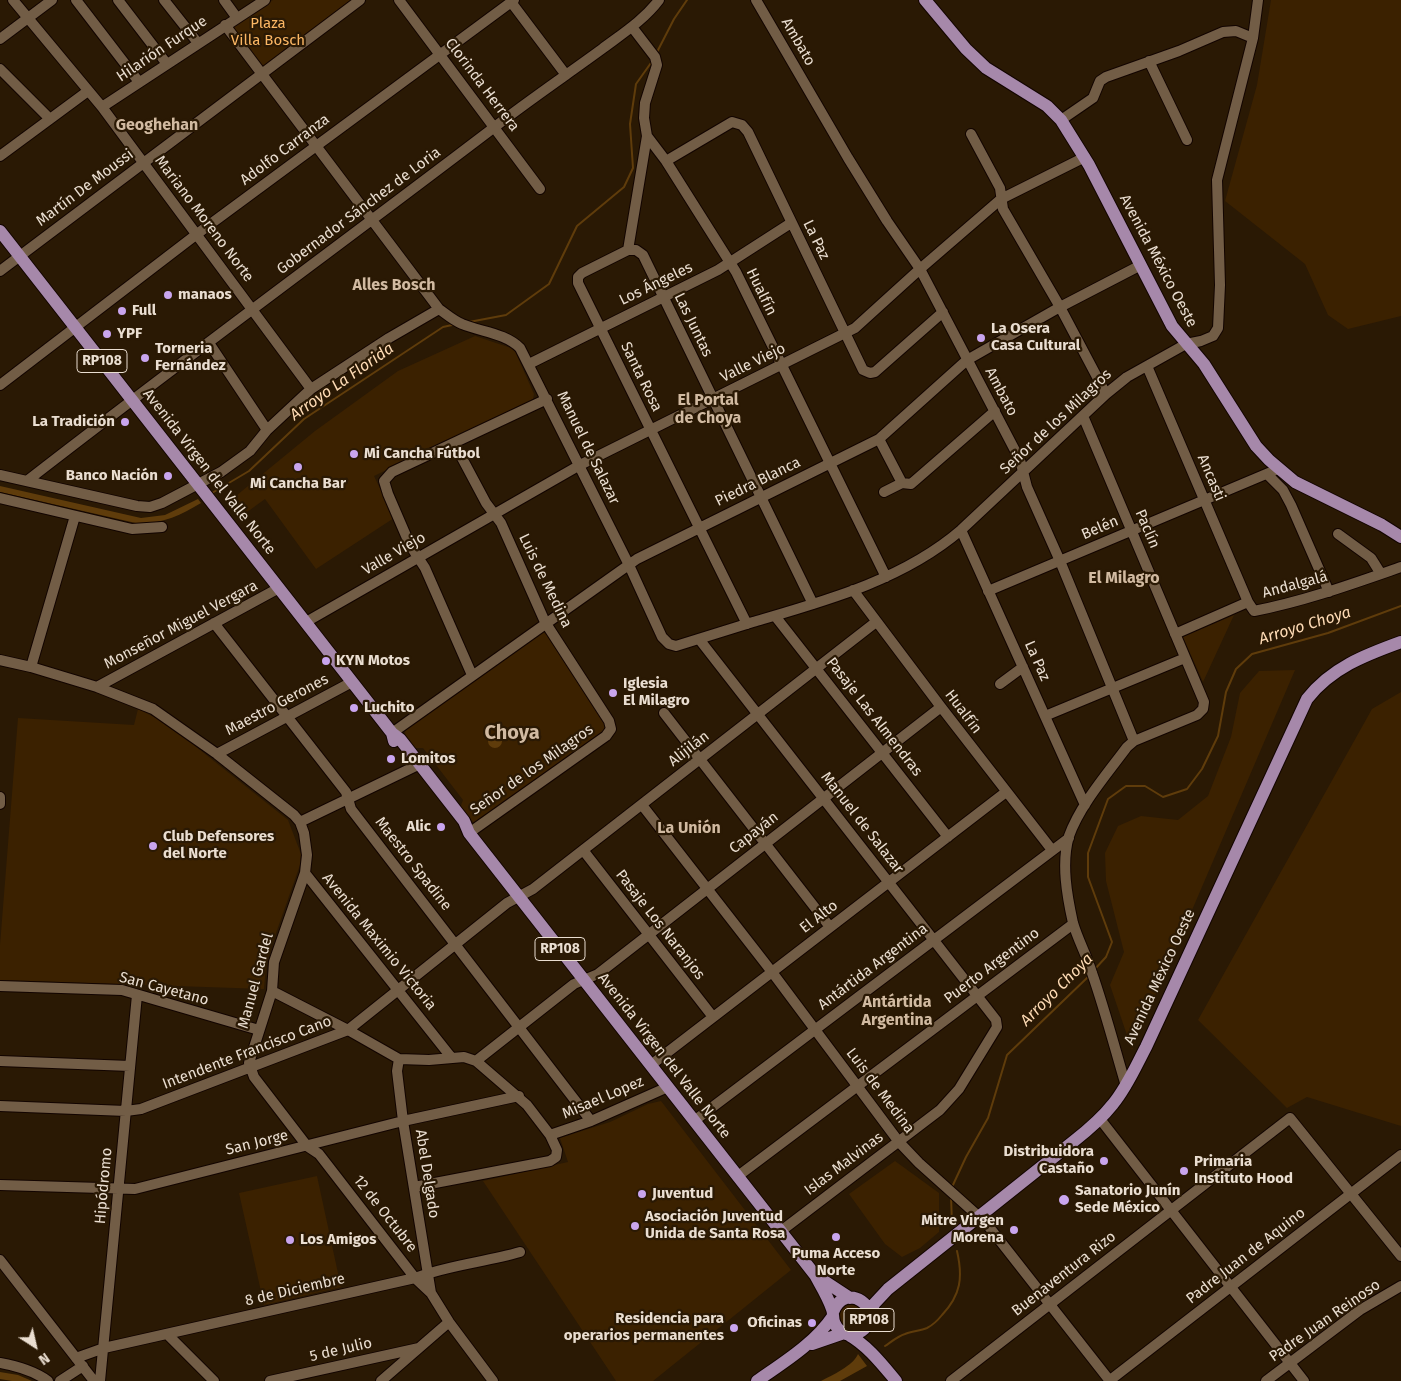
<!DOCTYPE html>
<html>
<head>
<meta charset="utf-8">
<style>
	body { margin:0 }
	#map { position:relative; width:1401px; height:1381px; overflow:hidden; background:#2a1904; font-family:"Fira Sans",sans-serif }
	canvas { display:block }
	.north { position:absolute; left:10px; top:1321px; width:50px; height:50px; -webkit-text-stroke:4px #2a1904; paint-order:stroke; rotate:145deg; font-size:14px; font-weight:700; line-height:20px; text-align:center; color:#eaded1 }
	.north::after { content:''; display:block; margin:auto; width:18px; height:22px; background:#eaded1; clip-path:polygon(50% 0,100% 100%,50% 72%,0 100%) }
</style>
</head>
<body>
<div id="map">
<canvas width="1401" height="1381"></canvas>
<div class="north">N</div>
</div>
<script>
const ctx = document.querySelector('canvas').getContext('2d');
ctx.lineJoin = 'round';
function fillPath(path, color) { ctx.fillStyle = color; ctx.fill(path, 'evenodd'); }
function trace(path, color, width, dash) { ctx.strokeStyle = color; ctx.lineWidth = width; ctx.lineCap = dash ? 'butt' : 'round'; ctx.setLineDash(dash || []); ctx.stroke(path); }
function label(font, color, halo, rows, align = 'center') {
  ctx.font = font + ' "Fira Sans",sans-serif'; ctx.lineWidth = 4.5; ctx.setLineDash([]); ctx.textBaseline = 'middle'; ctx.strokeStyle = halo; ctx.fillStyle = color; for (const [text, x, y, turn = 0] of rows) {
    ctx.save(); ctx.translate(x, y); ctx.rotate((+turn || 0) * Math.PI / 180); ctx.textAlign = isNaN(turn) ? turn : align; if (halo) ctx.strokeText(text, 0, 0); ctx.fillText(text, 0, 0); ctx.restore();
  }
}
const green = new Path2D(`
	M273 0H354L263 66 260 65 235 32 234 27 237 23Z
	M1271 0H1401V316L1348 329 1328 315 1305 264 1225 201 1257 85Z
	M475 336 514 349 534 394 533 399 374 476 394 518 316 569 265 499 243 515 231 500 315 431 398 371Z
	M1234 615 1203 682 1183 637Z
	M543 632 547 635 604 723 605 727 602 732 479 821 473 822 460 808 463 800 423 748H413L406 739 405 732 407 728 538 634Z
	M1295 670 1132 1050 1110 985 1124 952 1106 881 1105 853 1118 826 1141 816 1178 820 1208 796 1231 737 1240 693 1259 671Z
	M1401 692V1126L1307 1097 1287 1108 1198 1020 1372 709Z
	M138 709 156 718 195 746 288 820 301 854 300 865 270 950 266 965 264 989 0 980V945L18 718 134 725Z
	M661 1101 791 1270 653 1381H616L483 1181 568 1162 560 1138 610 1122 648 1104Z
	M895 1161 939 1193V1232L920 1248 902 1257 885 1244 849 1194Z
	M317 1176 341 1287 264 1305 239 1193Z
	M840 1316a11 11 0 1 1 22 0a11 11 0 1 1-22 0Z`);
const water = new Path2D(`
	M0 486 141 518 165 515 198 499 201 503C181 515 164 523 140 524L0 492Z
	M488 741a7 7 0 1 1 14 0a7 7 0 1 1-14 0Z
	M858 1354 867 1366 840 1381H821C831 1376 854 1365 858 1354Z
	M0 1372 18 1375 32 1381H12L0 1379Z`);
const stream = new Path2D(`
	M656 54 674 19 687 0
	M469 322 506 315 549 284 577 226 624 187 633 168 630 124 636 84 653 60
	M212 493 249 471 304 419 443 327 452 325
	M1094 970 1106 957 1112 942 1088 877V853L1108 799 1126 786H1145L1163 797 1187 789 1202 769 1218 736 1226 692 1236 669 1252 654 1328 633 1401 606
	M952 1187 966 1157 988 1118 1007 1055 1089 976
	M951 1196 952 1224
	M885 1346C891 1342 898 1336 905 1334 912 1331 920 1331 927 1328 933 1325 938 1320 942 1315 961 1295 963 1277 957 1251`);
const minor = new Path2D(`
	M13 0 102 107 311 389
	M76 0 139 82
	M118 0 167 64
	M164 0 198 43
	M224 0 237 18
	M399 0 540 189
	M756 0 848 158 887 221 920 269 1020 460 1027 487 1060 561 1134 741
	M511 2 566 75
	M225 25 439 309C446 314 454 321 462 324 481 332 505 333 520 348L629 565 662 637 669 644 676 646C702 638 727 630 753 622 825 601 903 580 961 530L1106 394 1127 377 1186 344 1201 341 1213 336 1218 328 1220 285 1217 180 1253 38 1258 0
	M632 27 655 57 657 65 645 103 644 118 647 136 666 161 736 272 886 577
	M0 39 52 0
	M1149 61 1187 140
	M0 69 50 119
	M102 107 265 0
	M1061 120 1093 98 1100 81 1106 77 1179 51 1223 32 1236 31 1253 38
	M971 134 1000 188 1003 209 1060 307 1106 394
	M0 156 88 91
	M666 161 732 122 742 125 748 132 863 370 870 373 875 372 943 312
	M628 250 647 136
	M0 271 360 0
	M209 343 267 430
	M529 364 718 270 791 223
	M1147 366 1248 602 1254 611C1305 601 1352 584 1401 567
	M0 385 197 234 514 0
	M1083 416 1204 702 1203 709 1197 715 1134 741 1127 747C1107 774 1080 805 1069 836 1061 863 1067 896 1073 923 1078 940 1087 956 1092 973 1105 1010 1115 1049 1126 1086
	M879 439 902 483
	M454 443 486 503 501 523 545 622 609 721 611 729 606 736 469 833
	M1267 474 1283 490 1291 505 1329 592
	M0 475 137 506 150 507 162 503 221 472 250 451 267 430 311 389 389 338 439 309
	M27 481C180 362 337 247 492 129 528 101 565 76 602 49 622 34 644 20 659 0
	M884 492 902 483 911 484 995 411
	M0 498 132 529 162 527
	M961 530 1085 805
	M1338 534 1371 558 1381 574
	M853 590 941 707 1052 850
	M988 591 1278 469
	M775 616 948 837
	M306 622 580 465 855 328 920 269 1001 199 1085 157
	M214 623 346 792 351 809 591 1121
	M747 624 578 283V277L582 273 628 250H636L643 255 813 604
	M1175 634 1248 602
	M699 639 996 1020 997 1027 959 1089 940 1110 781 1231
	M0 660 31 667 97 687 153 709 217 754 294 815 300 822 304 833 307 855 305 873 274 962 272 991 249 1063 254 1077 307 1146 319 1154 415 1278 431 1293 449 1322 493 1381
	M31 667 75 516
	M472 675 425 568 410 545 388 494 384 481 392 472 547 399
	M1000 684 1023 667
	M97 687 279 588
	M664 713 830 927
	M1045 716 1185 658
	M392 733 637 559 879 439 967 360 1060 307 1141 265
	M217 754 352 682
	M0 797V804
	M642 805 772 972 899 1142 919 1163 986 1223 1110 1381
	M300 822 420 764
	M583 850 713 1017
	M305 873 451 1057
	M0 986 122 990 259 1030
	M272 991 348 1030 399 1059 429 1060 464 1057 476 1061 527 1105 550 1135 557 1150 556 1157 550 1161 414 1187
	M399 1059 397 1071 403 1121 431 1293
	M0 1061 130 1066
	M476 1061 574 984 598 974 941 707
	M651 1065 1006 792
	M0 1106 126 1111 141 1109 348 1030 507 903 533 889 876 622
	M1100 1119 1304 1381
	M694 1121 1069 838
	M550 1135 591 1121 668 1087
	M738 1176 1073 924
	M0 1185 135 1189 403 1121 519 1096
	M0 1260 94 1381
	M167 1334 214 1381
	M76 1358 104 1348 415 1278C448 1265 486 1262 520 1252
	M0 1363C17 1366 34 1371 48 1381
	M60 1381 83 1366
	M100 1381 137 995
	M270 1381 419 1348
	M381 1381 449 1322
	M951 1381 1290 1118 1401 1256
	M1109 1381 1401 1155
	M1266 1381 1360 1310 1401 1286`);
const major = new Path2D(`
	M925 0 966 49 986 68 1047 106 1061 120 1089 165 1172 326 1204 364 1256 446 1269 460 1295 482 1382 525 1401 537
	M0 231 392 733 394 741
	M392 733 400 739 464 821 469 833 815 1275C821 1286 828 1297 832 1309 834 1314 832 1319 835 1324 837 1329 841 1332 846 1334 852 1335 859 1334 864 1329 885 1310 846 1279 833 1312
	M818 1277 850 1298
	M870 1315 874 1304 888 1289 1074 1141C1088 1130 1102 1118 1113 1104 1127 1087 1136 1066 1146 1047L1307 699C1331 668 1365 655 1401 642
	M847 1334C867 1345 881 1363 896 1381
	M812 1344 844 1333
	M757 1381C784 1362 814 1344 833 1316`);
const markers = [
	[168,295,5,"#c9a5ee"],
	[122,311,5,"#c9a5ee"],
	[107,334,5,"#c9a5ee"],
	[981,338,5,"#c9a5ee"],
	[145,358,5,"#c9a5ee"],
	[125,422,5,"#c9a5ee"],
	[354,454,5,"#c9a5ee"],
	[298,467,5,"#c9a5ee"],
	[168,476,5,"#c9a5ee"],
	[326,661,5,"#c9a5ee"],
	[613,693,5,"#c9a5ee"],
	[354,708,5,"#c9a5ee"],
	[391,759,5,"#c9a5ee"],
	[441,827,5,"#c9a5ee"],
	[153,846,5,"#c9a5ee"],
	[1104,1161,5,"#c9a5ee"],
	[1184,1171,5,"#c9a5ee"],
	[642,1194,5,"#c9a5ee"],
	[1064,1200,6,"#c9a5ee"],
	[635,1226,5,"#c9a5ee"],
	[1014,1230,5,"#c9a5ee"],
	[836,1237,5,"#c9a5ee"],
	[290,1240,5,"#c9a5ee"],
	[812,1323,5,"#c9a5ee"],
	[734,1328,5,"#c9a5ee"]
];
const shields = [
	[102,361,50],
	[560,949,50],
	[869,1320,50]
];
const shieldNames = [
	["RP108",102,361],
	["RP108",560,949],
	["RP108",869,1320]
];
const parkNames = [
	["Plaza",268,24],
	["Villa Bosch",268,41]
];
const streetNames = [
	["Ambato",798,42,60],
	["Hilarión Furque",162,49,-34],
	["Clorinda Herrera",482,85,53],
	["Adolfo Carranza",285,150,-37],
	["Martín De Moussi",85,188,-37],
	["Gobernador Sánchez de Loria",359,211,-37],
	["Mariano Moreno Norte",204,219,53],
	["La Paz",816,240,64],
	["Avenida México Oeste",1158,261,62],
	["Los Ángeles",656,284,-26],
	["Hualfín",761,292,64],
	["Las Juntas",693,325,64],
	["Valle Viejo",753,363,-26],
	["Santa Rosa",641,377,64],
	["Ambato",1001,392,62],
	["Señor de los Milagros",1056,422,-43],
	["Manuel de Salazar",588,448,64],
	["Avenida Virgen del Valle Norte",209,472,52],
	["Ancasti",1211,478,67],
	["Piedra Blanca",758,482,-26],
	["Belén",1100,528,-23],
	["Paclín",1147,529,67],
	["Valle Viejo",394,554,-30],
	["Luis de Medina",545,581,64],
	["Andalgalá",1295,585,-15],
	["Monseñor Miguel Vergara",181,625,-28],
	["La Paz",1037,661,66],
	["Maestro Gerones",277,705,-28],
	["Hualfín",963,712,53],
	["Pasaje Las Almendras",874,717,52],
	["Alijilán",689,749,-38],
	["Señor de los Milagros",532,770,-35],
	["Manuel de Salazar",862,823,52],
	["Capayán",754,833,-38],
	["Maestro Spadine",413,864,52],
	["El Alto",819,917,-38],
	["Pasaje Los Naranjos",660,925,52],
	["Avenida Maximio Victoria",379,942,51],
	["Puerto Argentino",992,966,-37],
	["Antártida Argentina",873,967,-37],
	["Avenida México Oeste",1160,977,-65],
	["Manuel Gardel",256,981,-75],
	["San Cayetano",164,989,15],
	["Intendente Francisco Cano",247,1053,-21],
	["Avenida Virgen del Valle Norte",664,1056,52],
	["Luis de Medina",880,1091,53],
	["Misael Lopez",603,1098,-23],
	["San Jorge",257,1143,-14],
	["Islas Malvinas",844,1164,-37],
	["Abel Delgado",427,1174,81],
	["Hipódromo",104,1186,-85],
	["12 de Octubre",385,1214,52],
	["Padre Juan de Aquino",1246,1256,-38],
	["Buenaventura Rizo",1064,1274,-38],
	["8 de Diciembre",295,1290,-13],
	["Padre Juan Reinoso",1325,1321,-35],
	["5 de Julio",341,1350,-13]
];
const poiNames = [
	["manaos",178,295],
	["Full",132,311],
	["La Osera",991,329],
	["Casa Cultural",991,346],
	["YPF",117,334],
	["Torneria",155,349],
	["Fernández",155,366],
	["La Tradición",115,422,"right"],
	["Mi Cancha Fútbol",364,454],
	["Banco Nación",158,476,"right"],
	["Mi Cancha Bar",298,484,"center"],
	["KYN Motos",336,661],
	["Iglesia",623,684],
	["El Milagro",623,701],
	["Luchito",364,708],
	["Lomitos",401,759],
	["Alic",431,827,"right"],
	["Club Defensores",163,837],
	["del Norte",163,854],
	["Distribuidora",1094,1152,"right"],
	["Castaño",1094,1169,"right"],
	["Primaria",1194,1162],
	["Instituto Hood",1194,1179],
	["Sanatorio Junín",1075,1191],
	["Sede México",1075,1208],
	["Juventud",652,1194],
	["Asociación Juventud",645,1217],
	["Unida de Santa Rosa",645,1234],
	["Mitre Virgen",1004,1221,"right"],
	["Morena",1004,1238,"right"],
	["Los Amigos",300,1240],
	["Puma Acceso",836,1254,"center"],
	["Norte",836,1271,"center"],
	["Residencia para",724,1319,"right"],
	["operarios permanentes",724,1336,"right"],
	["Oficinas",802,1323,"right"]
];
const neighbourhoodNames = [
	["Geoghehan",157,126],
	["Alles Bosch",394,286],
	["El Portal",708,401],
	["de Choya",708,419],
	["El Milagro",1124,579],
	["La Unión",689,829],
	["Antártida",897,1003],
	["Argentina",897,1021]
];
const waterNames = [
	["Arroyo La Florida",342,382,-35],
	["Arroyo Choya",1305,626,-17],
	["Arroyo Choya",1057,990,-45]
];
const districtNames = [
	["Choya",512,733]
];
fillPath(green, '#3b2100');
fillPath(water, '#5f3c0b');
trace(stream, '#5f3c0b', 2);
trace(minor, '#120400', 12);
trace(major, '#120400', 14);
trace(minor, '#725d46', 10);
trace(major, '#a688aa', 12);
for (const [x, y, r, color] of markers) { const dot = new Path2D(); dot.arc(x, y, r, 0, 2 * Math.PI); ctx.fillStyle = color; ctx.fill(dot); trace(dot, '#2a1904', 2); }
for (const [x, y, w] of shields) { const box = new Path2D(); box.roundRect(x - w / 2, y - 11.5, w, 23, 4); ctx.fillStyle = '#2a1904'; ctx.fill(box); trace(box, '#eaded1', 1); }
label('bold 14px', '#eaded1', null, shieldNames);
label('15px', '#fcb764', '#2a1904', parkNames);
label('15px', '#eaded1', '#2a1904', streetNames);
label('bold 15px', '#eaded1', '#2a1904', poiNames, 'left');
label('bold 16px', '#d1baa1', '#2a1904', neighbourhoodNames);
label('italic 16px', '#fddab4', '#2a1904', waterNames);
label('bold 20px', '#d1baa1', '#2a1904', districtNames);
</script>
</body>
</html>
